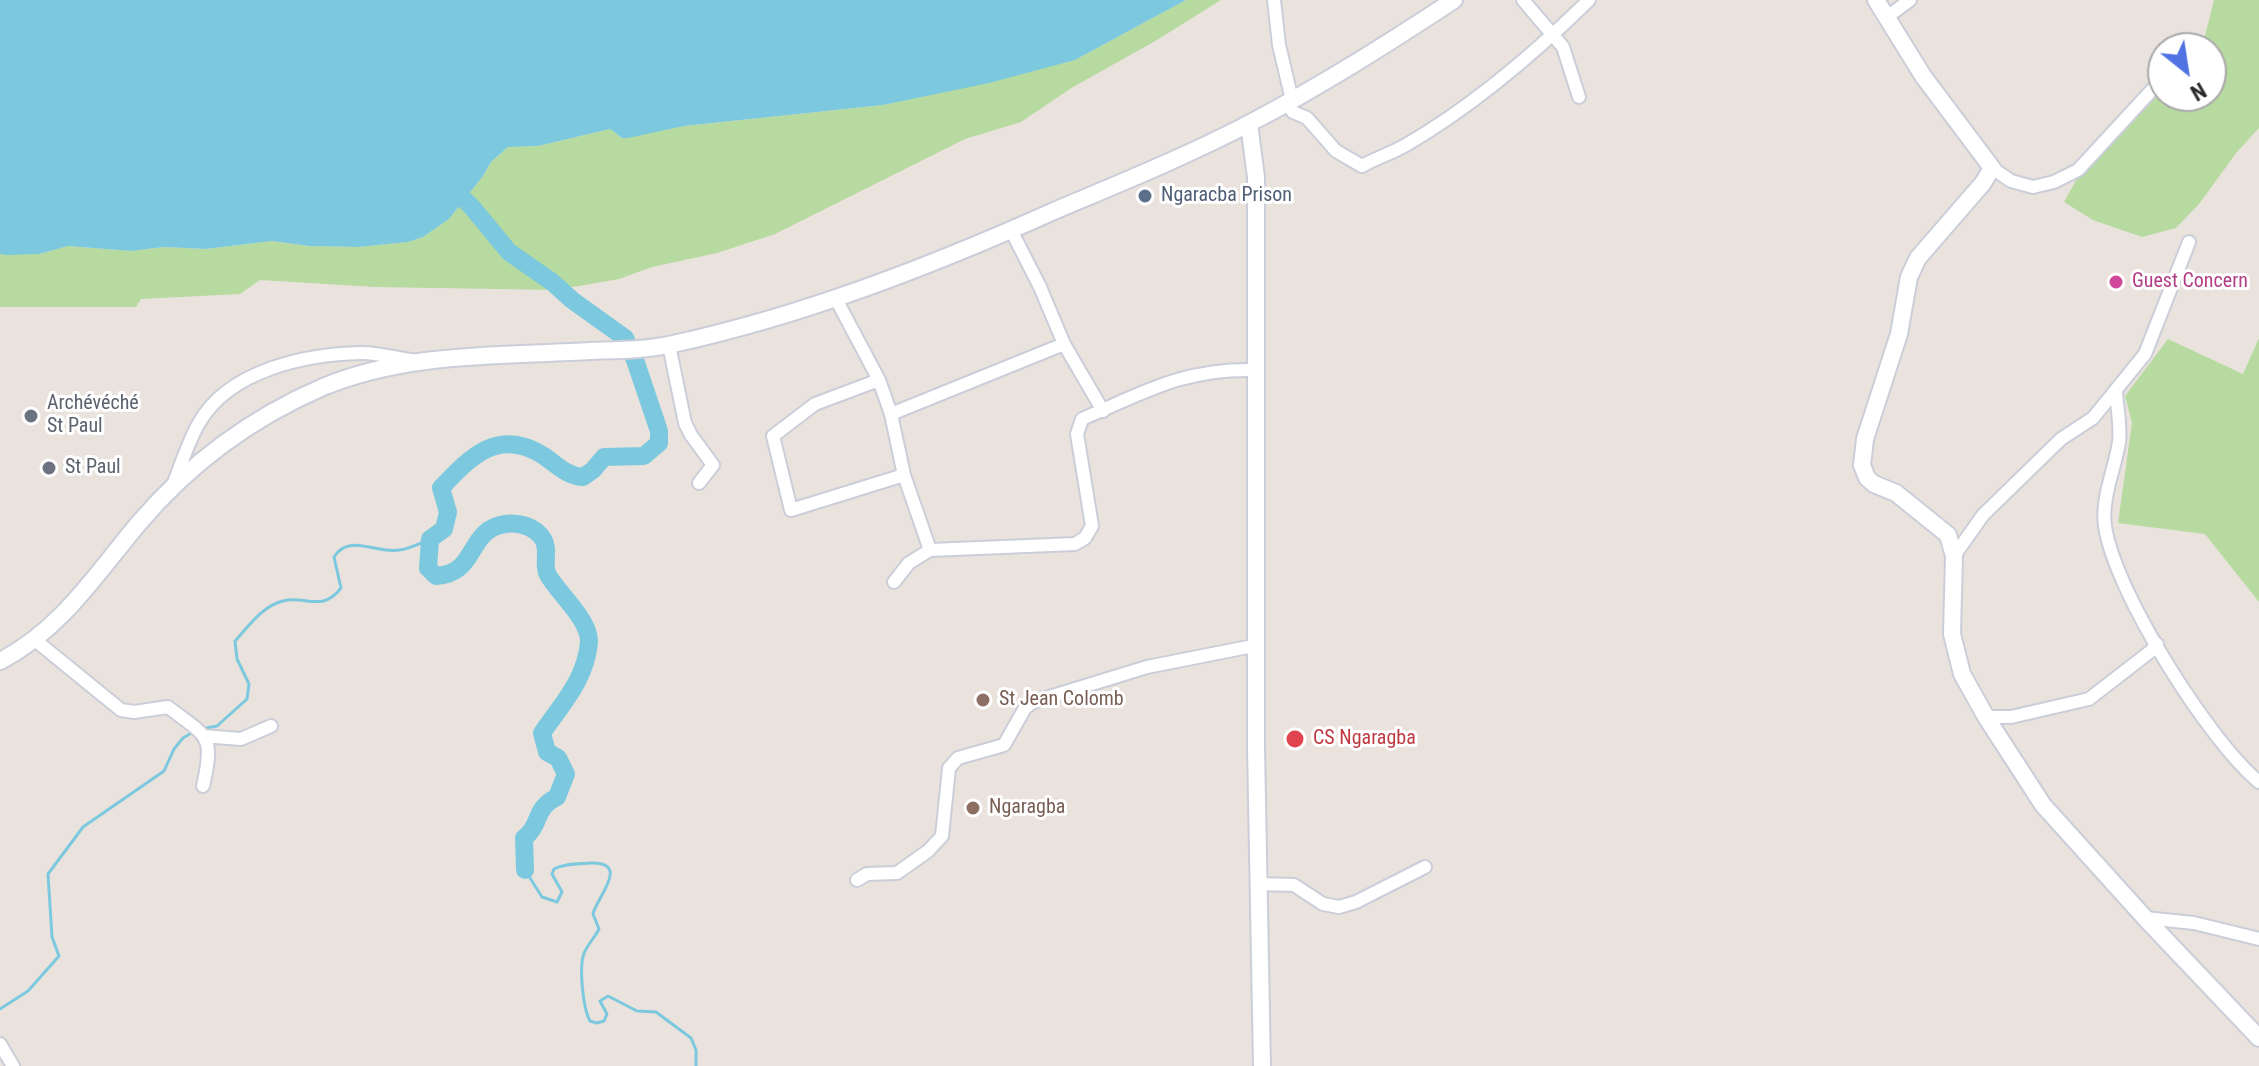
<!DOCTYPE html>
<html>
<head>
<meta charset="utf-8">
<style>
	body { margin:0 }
	#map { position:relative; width:2259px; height:1066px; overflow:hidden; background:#eae3dd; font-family:"Roboto Condensed",sans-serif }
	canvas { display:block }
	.north { position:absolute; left:2147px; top:32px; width:80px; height:80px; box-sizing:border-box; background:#fff; border:2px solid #a9a9a9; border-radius:50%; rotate:150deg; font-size:22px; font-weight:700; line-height:32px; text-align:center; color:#292929 }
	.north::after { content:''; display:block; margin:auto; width:28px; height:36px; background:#5072e3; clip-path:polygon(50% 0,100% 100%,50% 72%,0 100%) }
</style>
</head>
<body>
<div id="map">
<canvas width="2259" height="1066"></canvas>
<div class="north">N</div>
</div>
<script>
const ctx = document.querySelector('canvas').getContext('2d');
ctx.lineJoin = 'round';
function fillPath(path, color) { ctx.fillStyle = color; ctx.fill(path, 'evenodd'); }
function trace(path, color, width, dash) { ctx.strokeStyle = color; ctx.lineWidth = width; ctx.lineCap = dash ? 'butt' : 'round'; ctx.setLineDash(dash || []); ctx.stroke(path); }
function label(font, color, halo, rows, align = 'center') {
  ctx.font = font + ' "Roboto Condensed",sans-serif'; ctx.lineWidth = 6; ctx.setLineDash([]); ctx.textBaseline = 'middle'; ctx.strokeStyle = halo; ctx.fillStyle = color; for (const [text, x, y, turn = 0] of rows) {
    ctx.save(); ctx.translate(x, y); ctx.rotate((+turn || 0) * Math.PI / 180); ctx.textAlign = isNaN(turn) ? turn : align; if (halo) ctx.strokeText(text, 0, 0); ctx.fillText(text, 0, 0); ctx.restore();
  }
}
const green = new Path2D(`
	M1186 0H1221L1157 40 1073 87 1021 122 965 139 775 234 717 253 652 267 619 279 556 290 376 287 260 280 240 294 141 299 136 307H0V254H39L68 246 131 251 164 247 206 249 272 241 309 246 358 247 408 242 423 237 449 219 483 176 491 162 508 147 538 146 610 129 622 138 684 126 883 105 943 92 1075 60Z
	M2214 0H2259V128L2237 152 2199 204 2176 228 2142 237 2093 220 2064 202 2080 173 2163 78V96H2211V48H2202Z
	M2259 338V602L2205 534 2118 523 2132 423 2125 396 2168 339 2243 374Z`);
const water = new Path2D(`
	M0 0H1186L1075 60 989 83 883 105 684 126 628 138H622L610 129 538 146 508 147 491 162 483 176 449 219 423 237 408 242 358 247 309 246 272 241 206 249 164 247 131 251 68 246 39 254 5 255 0 254Z`);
const stream = new Path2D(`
	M202 729 217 726 247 699 249 684 237 659 235 641C248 627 262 606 283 601 305 595 322 613 341 588L334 557C349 533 376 554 399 550 410 549 420 543 430 539
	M525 870 542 897 557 902 562 892 552 874 554 869C565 863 579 864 591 863 631 862 597 897 593 914L599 929C595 937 589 943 585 951 578 964 583 1008 590 1021L597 1023 604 1021 607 1014 600 1001 608 996 637 1011 656 1012 691 1038 696 1050V1066
	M0 1009 28 991 59 956 52 937 48 874 83 827 164 771 174 749 183 738 195 731`);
const river = new Path2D(`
	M448 184 471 206 509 252 552 282 572 300 625 338 635 360 659 431V443L644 456 604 457 593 470 583 477C567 476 557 465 544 456 499 427 471 456 441 488L448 512 444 529 430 539 428 568 436 576C479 573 466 530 505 524 518 522 535 526 543 539 550 550 542 564 548 575 558 593 590 620 589 642 586 679 562 704 542 733L547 752 558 758 566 774 557 797C533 809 542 824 524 838L525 870`);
const street = new Path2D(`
	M1274 0 1279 45 1292 100
	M1523 0 1563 47 1579 97
	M1887 17 1910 0
	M1286 103 1293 112 1307 118 1336 151 1362 166C1376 158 1392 153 1406 145 1473 106 1534 54 1589 0
	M1992 168 2011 181 2033 187 2054 182 2078 170 2163 78
	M1011 230 1040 287 1064 344 1103 411
	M836 299 879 380 891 414 904 475 930 550
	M669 345 685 423 691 435 713 465 699 483
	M879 380 815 404 773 436 791 510 904 475
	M2116 392C2117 408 2121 426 2119 442 2115 469 2101 498 2105 526 2114 591 2209 741 2259 782
	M891 414 1064 344
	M173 485C181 465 188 442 199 423 229 370 306 354 362 353 378 353 395 358 411 360
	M1954 556 1983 515 2061 439 2093 418 2145 354 2189 242
	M894 582 909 563 930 550 1075 544 1085 538 1092 526 1077 434 1082 419C1145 392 1184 368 1256 370
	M35 640 121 710 134 712 168 707C207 737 215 734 203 786
	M1986 717H2011L2089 699 2151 651 2157 644
	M203 736 241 739 271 726
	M857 880 867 874 897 873 928 851 942 836 949 768 958 758 1004 745 1025 708 1033 702 1147 667 1258 645
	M1258 884 1294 885 1323 904 1339 907 1356 902 1425 867
	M2145 918 2194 923 2259 939
	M0 1044 13 1066`);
const secondary = new Path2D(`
	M1876 0 1923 76 1992 168 1983 183 1918 258 1909 277 1899 334 1865 439 1862 465 1867 478 1874 484 1896 493 1948 535 1954 556 1952 634 1962 674 1986 717 2043 805 2145 918 2259 1038
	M1249 124 1256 177V747L1262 1066
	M0 661C61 630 96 574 139 523 190 463 251 418 323 387 407 352 502 356 591 351 618 350 647 350 673 344 805 315 931 266 1054 211 1120 183 1187 156 1250 123 1321 86 1387 44 1454 0`);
const markers = [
	[1145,196,8,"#5c6f8a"],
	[2116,282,8,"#d1479c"],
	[31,416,8,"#6b7280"],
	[49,468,8,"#6b7280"],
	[983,700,8,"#8d6e63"],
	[1295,739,10,"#e0444e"],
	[973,808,8,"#8d6e63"]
];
const serviceNames = [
	["Ngaracba Prison",1161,196]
];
const hotelNames = [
	["Guest Concern",2132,282]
];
const worshipNames = [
	["Archévéché",47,404],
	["St Paul",47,427],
	["St Paul",65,468]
];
const educationNames = [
	["St Jean Colomb",999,700],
	["Ngaragba",989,808]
];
const healthNames = [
	["CS Ngaragba",1313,739]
];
fillPath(green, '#b6daa0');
fillPath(water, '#7cc9df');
trace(stream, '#7cc9df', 3);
trace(river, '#7cc9df', 18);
trace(street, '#cbced9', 16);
trace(secondary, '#cbced9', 20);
trace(street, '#fff', 12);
trace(secondary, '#fff', 16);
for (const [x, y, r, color] of markers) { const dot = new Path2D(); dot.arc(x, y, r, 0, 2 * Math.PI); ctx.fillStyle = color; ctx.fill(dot); trace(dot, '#fff', 3); }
label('20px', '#4e5e75', '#fff', serviceNames, 'left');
label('20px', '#b23c85', '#fff', hotelNames, 'left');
label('20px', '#5b616d', '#fff', worshipNames, 'left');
label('20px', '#785e54', '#fff', educationNames, 'left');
label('20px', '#be3a42', '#fff', healthNames, 'left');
</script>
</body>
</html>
